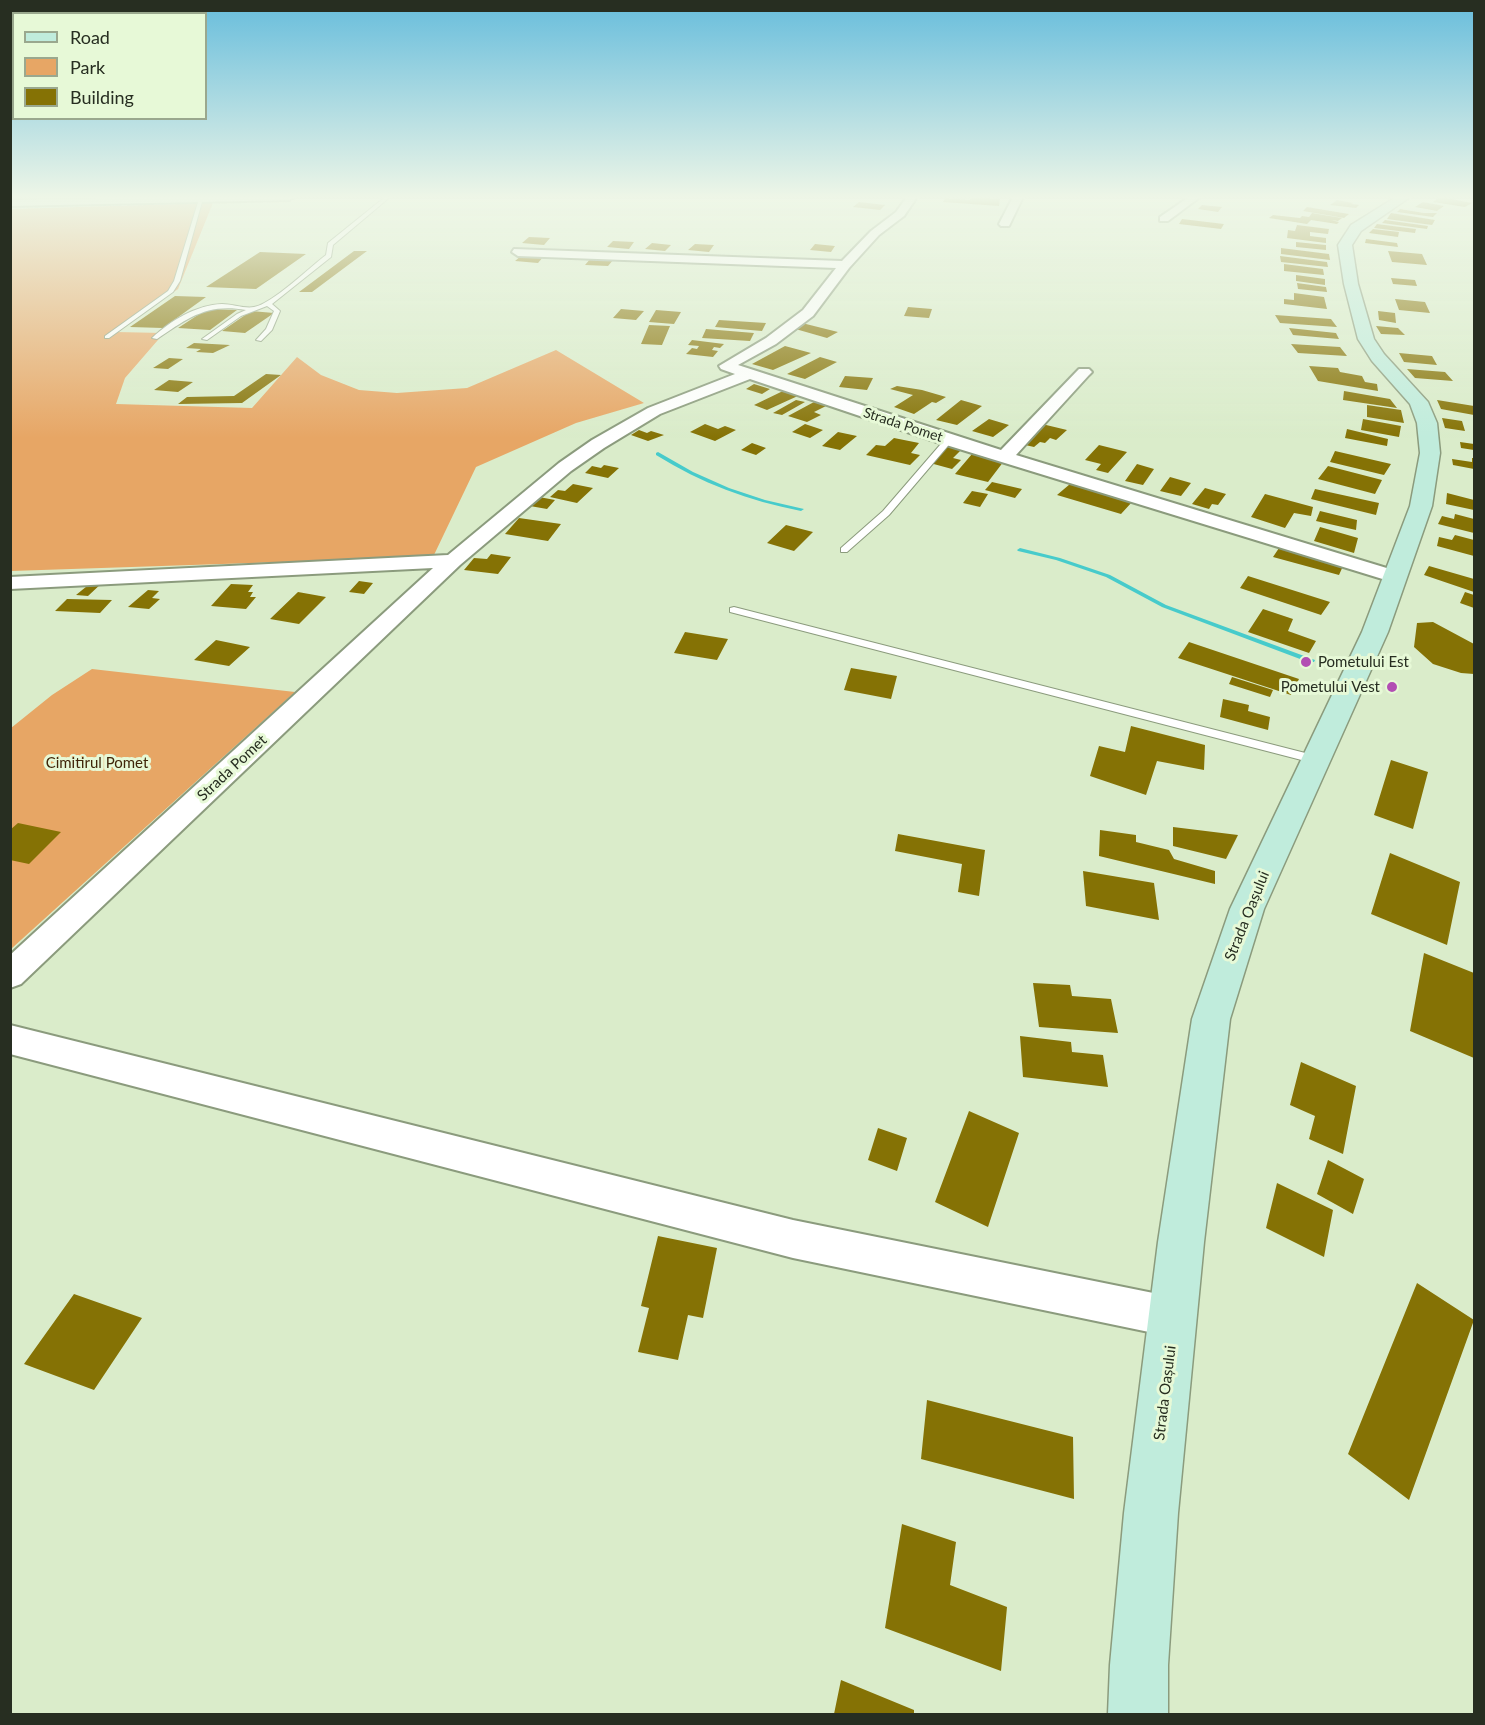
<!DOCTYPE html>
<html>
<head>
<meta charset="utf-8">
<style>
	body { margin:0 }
	#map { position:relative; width:1485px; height:1725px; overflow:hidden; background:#daecca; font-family:Lato,sans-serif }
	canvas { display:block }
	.frame { position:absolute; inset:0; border:12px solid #272e21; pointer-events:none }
	.legend { position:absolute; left:12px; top:12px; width:195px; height:108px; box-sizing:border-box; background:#e7f9d7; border:2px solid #9aa88e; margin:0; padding:8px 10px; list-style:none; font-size:18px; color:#272e21 }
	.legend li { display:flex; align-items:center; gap:12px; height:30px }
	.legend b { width:30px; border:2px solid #9aa88e }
</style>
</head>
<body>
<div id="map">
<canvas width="1485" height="1725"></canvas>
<div class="frame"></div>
<ul class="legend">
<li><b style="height:8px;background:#c0ecdc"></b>Road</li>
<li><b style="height:16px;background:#e7a665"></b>Park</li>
<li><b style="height:16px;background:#857205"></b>Building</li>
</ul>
</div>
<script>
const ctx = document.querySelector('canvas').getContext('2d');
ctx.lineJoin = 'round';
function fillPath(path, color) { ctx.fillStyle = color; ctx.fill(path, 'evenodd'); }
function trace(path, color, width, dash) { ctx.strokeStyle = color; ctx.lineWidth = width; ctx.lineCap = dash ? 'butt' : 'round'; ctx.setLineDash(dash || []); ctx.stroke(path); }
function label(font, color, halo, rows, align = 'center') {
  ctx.font = font + ' Lato,sans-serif'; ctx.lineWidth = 6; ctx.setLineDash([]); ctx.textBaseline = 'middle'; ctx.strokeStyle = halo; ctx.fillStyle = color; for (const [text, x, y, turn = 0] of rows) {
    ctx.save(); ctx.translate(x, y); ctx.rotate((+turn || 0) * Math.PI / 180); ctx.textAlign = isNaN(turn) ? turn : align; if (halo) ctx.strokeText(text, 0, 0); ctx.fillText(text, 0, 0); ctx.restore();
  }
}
const green = new Path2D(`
	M213 203 178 289 116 332 164 333 125 378 116 404 252 408 297 357 321 375 359 390 397 393 467 388 556 350 644 403 576 423 476 467 433 557 11 571 10 209Z
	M92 669 295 692 11 949V728L52 695Z`);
const stream = new Path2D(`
	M658 452 693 472 729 488 765 500 804 509 801 511C749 501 701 483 656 455V453Z
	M1020 548 1060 558 1110 575 1166 605 1315 660 1314 662H1308L1162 607 1106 577 1056 560 1018 551 1017 550Z`);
const building = new Path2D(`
	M971 197 1000 199 999 206 943 202 945 198 970 200Z
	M1440 197 1472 203 1465 207 1433 202Z
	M1337 200 1353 203 1351 204 1359 205 1356 208 1330 205Z
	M859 202 885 205 880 210 853 207Z
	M1423 202 1444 206 1437 211 1415 207Z
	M1202 205 1222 207 1218 212 1198 209Z
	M1307 207 1349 214 1344 218 1303 211Z
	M1400 209 1424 213H1437L1433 217 1397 212Z
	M1312 213 1342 218 1338 221 1331 220 1339 222 1337 224 1311 220 1307 224 1269 218 1273 215 1300 218 1302 216 1309 217Z
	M1391 213 1435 220 1432 225 1387 219Z
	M1182 219 1224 224 1221 229 1179 224Z
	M1385 220 1428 226 1427 229 1382 223Z
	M1377 224 1416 229 1415 233 1374 228Z
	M1297 225 1329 229 1328 234 1310 232V236L1326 238V243L1287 238 1288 230 1295 231Z
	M1373 229 1399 232 1398 237 1369 233Z
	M529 237 550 238 544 245 522 243Z
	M1366 239 1397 243 1398 247 1365 243Z
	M613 241 634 242 629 249 607 247Z
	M1296 242 1326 245V250L1296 247Z
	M652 243 671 245 665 251 645 249Z
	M695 244 714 245 709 252 688 250Z
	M815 244 835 246 831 252 810 250Z
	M1281 248 1329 254 1330 260 1281 254Z
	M354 251H367L312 292H299Z
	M1388 251 1422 254 1427 265 1392 262Z
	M260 252 306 254 256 289 206 287Z
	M522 255 544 256 538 263 515 261Z
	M1280 256 1327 262 1328 267 1281 262Z
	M591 258 614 259 608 266 585 265Z
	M1284 264 1323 269 1324 275 1284 271Z
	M1296 275 1325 279V285L1296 281Z
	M1391 278 1415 280 1417 286 1393 284Z
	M1297 283 1326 287 1327 292 1298 289Z
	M1294 293 1324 297 1327 309 1284 304V299L1294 300Z
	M175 296 206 297 163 328 130 327Z
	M1395 299 1425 302 1430 313 1399 310Z
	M908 307 932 309 929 318 904 316Z
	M207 309 237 310 210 330 178 328Z
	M621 309 644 311 636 320 613 318Z
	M656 310 681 312 674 324 649 322Z
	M251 311 274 313 245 333 222 331Z
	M1378 311 1395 313 1396 323 1379 320Z
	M1275 315 1331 319 1337 327 1280 323Z
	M719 320 766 323 762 331 715 327Z
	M802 323 838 332 827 338 792 328Z
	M649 325 670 326 662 345 641 344Z
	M1376 326 1398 328 1405 335 1381 334Z
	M1289 328 1336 333 1339 339 1293 335Z
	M706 329 754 333 750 341 702 338Z
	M692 340 724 344 720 348 714 347 712 350 718 351 713 357 686 354 692 348 697 349 699 346 688 345Z
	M194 343 230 345 213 353 196 352 201 349 186 348Z
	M1291 344 1340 347 1347 356 1298 353Z
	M785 346 811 353 773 370 752 364Z
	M1399 353 1432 356 1437 365 1404 362Z
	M820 357 837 362 805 379 787 374Z
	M169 358 183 359 168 369 153 368Z
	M1309 366 1338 368 1340 372 1362 376 1365 382 1377 384 1378 391 1318 381Z
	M1407 369 1445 372 1453 381 1415 378Z
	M266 374 281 375 242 403 178 404 187 397 234 396Z
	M845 376 873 378 867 390 839 387Z
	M169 380 193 382 178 392 154 390Z
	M754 384 770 389 762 394 746 389Z
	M897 386 922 390 946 397 936 403 932 402 914 414 894 407 913 395 890 389Z
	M785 390 800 395 767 410 754 405Z
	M1344 391 1390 399 1397 408 1343 400Z
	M796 400 805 402 782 415 773 413Z
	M961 400 982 406 957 425 936 420Z
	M1437 400 1474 406V415L1441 409Z
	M814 402 826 406 814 412 821 415 807 422 788 416Z
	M1367 405 1401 410 1404 423 1367 417Z
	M1442 418 1462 421 1465 431 1445 428Z
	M989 419 1009 425 993 437 972 431Z
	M1363 419 1401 426 1399 437 1361 430Z
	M705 424 718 429 725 426 736 430 715 441 690 432Z
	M805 424 823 430 810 438 792 432Z
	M1042 424 1067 430 1056 440 1050 438 1045 443 1040 442 1034 447 1021 444Z
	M1347 429 1388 439 1387 446 1345 438Z
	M639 430 647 433 651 431 664 435 648 441 631 435Z
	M838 432 857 436 840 450 822 446Z
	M894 438 919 443 911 453 920 455 910 465 866 455 876 445 885 446Z
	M1460 442 1474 444V450L1461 448Z
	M752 443 766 448 756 455 741 450Z
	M947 445 962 449 953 458 961 460 952 469 930 463Z
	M1099 445 1127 452 1108 473 1096 470 1101 464 1085 460Z
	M1335 451 1391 464 1384 475 1330 462Z
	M972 454 1004 461 988 482 955 474Z
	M1472 458H1474V469L1453 465 1452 459 1472 462Z
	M1137 464 1154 469 1143 485 1125 481Z
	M604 465 619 468 608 478 585 473 592 466 601 468Z
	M1328 466 1382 480 1375 494 1318 479Z
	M1170 477 1191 483 1181 496 1160 491Z
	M992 482 1022 489 1015 498 985 490Z
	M573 484 593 488 577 503 550 497 558 490 565 491Z
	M1070 484 1132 502 1121 514 1057 495Z
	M1205 488 1226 494 1218 505 1212 504 1209 509 1192 504Z
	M1315 489 1379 503 1376 515 1311 499Z
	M972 491 988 494 980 507 963 503Z
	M1447 493 1474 500V510L1446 504Z
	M1265 494 1313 507 1311 516 1294 513 1285 528 1251 517Z
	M539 497 555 500 547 509 530 506Z
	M1320 511 1357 520 1356 530 1316 521Z
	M1455 514 1474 519V533L1438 524 1442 516 1454 519Z
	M519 518 561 524 548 541 505 534Z
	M786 525 813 532 794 551 767 543Z
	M1320 527 1358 538 1354 553 1314 541Z
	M1455 535 1474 540V556L1437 546 1439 537 1452 540Z
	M1279 548 1343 566 1339 575 1273 557Z
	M491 554 511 557 498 574 464 570 474 558 487 559Z
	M1429 566 1474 579V592L1424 575Z
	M1248 576 1330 602 1321 615 1240 588Z
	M359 581 373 583 364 594 349 592Z
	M92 582H103L88 596 76 595Z
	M231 584 253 585 248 592H253L250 597H256L246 609 211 606Z
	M148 590 159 591 152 598 160 599 149 609 128 607Z
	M298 592 326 597 299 624 270 619Z
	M1465 592 1474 595V608L1460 603Z
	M67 599 112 600 100 613 55 611Z
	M1263 609 1293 619 1288 631 1316 641 1309 653 1248 632Z
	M1433 622 1474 644V674L1461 673 1433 664 1414 647 1417 623Z
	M685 632 728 639 717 660 674 653Z
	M216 640 250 647 229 666 194 660Z
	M1189 642 1299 679 1291 695 1178 658Z
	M851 668 897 676 891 699 844 690Z
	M1232 677 1273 690 1270 697 1229 684Z
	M1223 699 1249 705 1248 711 1270 717 1268 730 1220 717Z
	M1131 726 1205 745 1204 770 1157 761 1146 795 1090 776 1099 746 1125 752Z
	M1391 760 1428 772 1413 829 1374 815Z
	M18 823 61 832 29 864 10 860V830Z
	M1173 827 1238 835 1226 859 1173 846Z
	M1100 830 1136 835V842L1169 850 1174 859 1215 871V884L1099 856Z
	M898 834 985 850 979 896 958 892 962 864 895 851Z
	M1390 853 1460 882 1447 945 1371 914Z
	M1083 871 1154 883 1159 920 1086 906Z
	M1424 953 1474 973V1058L1410 1031Z
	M1033 983 1070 985 1072 996 1111 999 1118 1033 1039 1027Z
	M1020 1036 1071 1042 1072 1052 1103 1055 1108 1087 1023 1077Z
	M1301 1062 1356 1086 1343 1154 1309 1139 1315 1116 1290 1105Z
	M969 1111 1019 1133 988 1227 935 1202Z
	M878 1128 907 1138 897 1171 868 1160Z
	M1328 1160 1364 1179 1353 1214 1317 1194Z
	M1277 1183 1333 1210 1324 1257 1266 1228Z
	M658 1236 717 1248 703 1318 688 1315 678 1360 638 1352 649 1308 641 1306Z
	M1417 1283 1474 1320 1409 1500 1348 1454Z
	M74 1294 142 1318 94 1390 24 1364Z
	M927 1400 1073 1437 1074 1499 921 1459Z
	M902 1524 956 1542 950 1585 1007 1607 1001 1671 885 1628Z
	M841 1680 914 1710V1714H834Z`);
const lane = new Path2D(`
	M385 197H390L333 245 331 257 272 304 280 311 272 330 261 341 256 340 266 329 274 311 267 306 241 316 207 340 202 339 237 314 246 310C207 303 188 318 157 339L152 338C170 321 196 305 222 304 232 304 245 309 254 307 272 304 310 267 326 255L328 243Z
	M203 198 180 281 173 292 109 338H105V336L168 291 174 281 199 199Z
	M946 438 953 440 889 515 847 552H841V548L883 511Z
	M734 607 1317 756 1323 760 1317 764 730 612V608Z`);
const street = new Path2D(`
	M161 197H294L289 200 10 206V200Z
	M907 197H917L904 216 879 235 849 268 813 316 776 344 738 365 1001 450 1079 369H1089L1092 372 1089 375 1016 455 1403 573 1406 577 1403 581 1396 583 1389 581 943 444 750 379 660 414 604 448 571 471 460 565 21 984 10 988V955L433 568 10 589V577L448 555 559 463 592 440 648 408 735 374 721 369 719 366 766 338 803 310 836 268 518 256 512 252 514 249 842 261 871 231 896 212Z
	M1013 197H1023L1009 226H1001L999 224Z
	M1189 197H1200L1168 221H1160V217Z
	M10 1025 793 1220 1173 1297 1187 1303 1193 1317 1187 1331 1173 1337 793 1258 10 1054Z`);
const secondary = new Path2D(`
	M1396 197H1410L1361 231 1352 245 1358 284 1374 339 1384 354 1428 402 1437 423 1440 453 1432 506 1388 632 1264 909 1230 1019 1204 1242 1178 1513 1168 1665V1714H1108L1110 1665 1124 1513 1158 1242 1192 1019 1230 909 1362 632 1410 506 1420 453 1417 423 1410 404 1372 361 1358 339 1344 284 1338 245 1351 225Z`);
const markers = [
	[1306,662,6,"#b24eb3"],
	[1392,687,6,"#b24eb3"]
];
const farStreetnames = [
	["Strada Pomet",903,425,18]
];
const poiNames = [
	["Pometului Est",1318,662],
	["Pometului Vest",1380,687,"right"]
];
const parkNames = [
	["Cimitirul Pomet",97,763]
];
const streetNames = [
	["Strada Pomet",232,768,-43],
	["Strada Oașului",1247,916,-68],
	["Strada Oașului",1165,1393,-83]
];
fillPath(green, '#e7a665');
fillPath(stream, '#47cbcb');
fillPath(building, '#857205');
trace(lane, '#8b9b7d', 2);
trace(street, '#8b9b7d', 4);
trace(secondary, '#8b9b7d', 3);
fillPath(lane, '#fff');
fillPath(street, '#fff');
fillPath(secondary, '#c0ecdc');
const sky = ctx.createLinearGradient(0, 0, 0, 438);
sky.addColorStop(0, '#67bddc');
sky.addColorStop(0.45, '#eef6e7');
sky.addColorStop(1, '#eef6e700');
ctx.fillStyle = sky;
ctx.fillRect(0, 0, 1485, 438);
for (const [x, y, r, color] of markers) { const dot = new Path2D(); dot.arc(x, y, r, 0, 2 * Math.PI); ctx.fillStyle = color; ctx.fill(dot); trace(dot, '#e7f9d7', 2); }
label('14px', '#272e21', '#e7f9d7', farStreetnames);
label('15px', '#272e21', '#e7f9d7', poiNames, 'left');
label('15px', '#3f2508', '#e7f9d7', parkNames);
label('15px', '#272e21', '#e7f9d7', streetNames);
</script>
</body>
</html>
